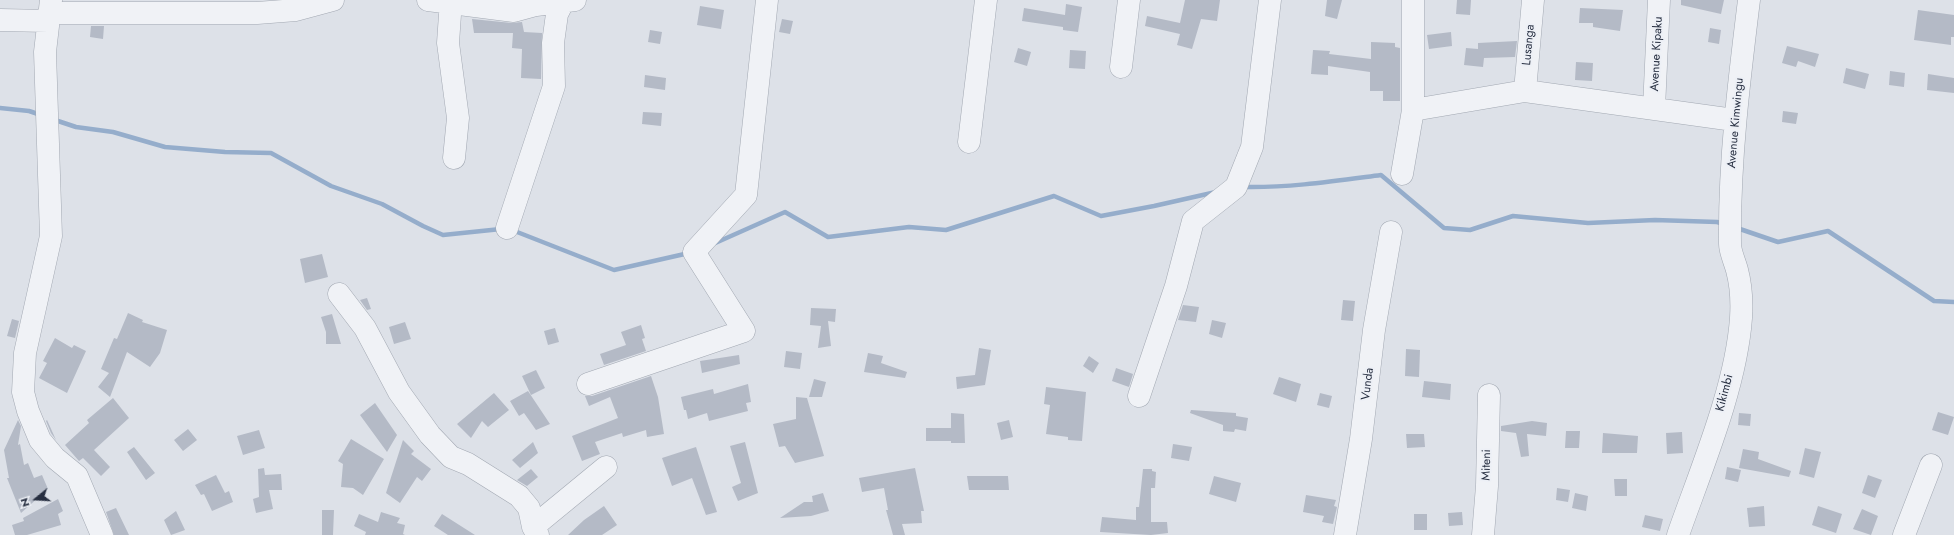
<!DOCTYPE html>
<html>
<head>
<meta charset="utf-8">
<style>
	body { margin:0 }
	#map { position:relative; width:1954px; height:535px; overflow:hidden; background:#dde1e8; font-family:Jost,sans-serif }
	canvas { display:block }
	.north { position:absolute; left:16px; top:479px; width:40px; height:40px; -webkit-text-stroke:3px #edf0f6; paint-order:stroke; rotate:252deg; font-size:11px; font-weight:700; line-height:16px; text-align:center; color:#262e40 }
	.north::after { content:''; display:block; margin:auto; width:14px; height:18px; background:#262e40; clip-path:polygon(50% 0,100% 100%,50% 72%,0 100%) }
</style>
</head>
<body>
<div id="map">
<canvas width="1954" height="535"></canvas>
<div class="north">N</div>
</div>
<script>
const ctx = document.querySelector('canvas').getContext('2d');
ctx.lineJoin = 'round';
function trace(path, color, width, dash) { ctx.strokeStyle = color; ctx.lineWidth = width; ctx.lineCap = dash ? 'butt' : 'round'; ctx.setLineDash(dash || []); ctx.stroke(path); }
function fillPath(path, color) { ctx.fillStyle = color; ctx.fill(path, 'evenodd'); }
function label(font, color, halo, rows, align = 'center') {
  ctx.font = font + ' Jost,sans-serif'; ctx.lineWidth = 4; ctx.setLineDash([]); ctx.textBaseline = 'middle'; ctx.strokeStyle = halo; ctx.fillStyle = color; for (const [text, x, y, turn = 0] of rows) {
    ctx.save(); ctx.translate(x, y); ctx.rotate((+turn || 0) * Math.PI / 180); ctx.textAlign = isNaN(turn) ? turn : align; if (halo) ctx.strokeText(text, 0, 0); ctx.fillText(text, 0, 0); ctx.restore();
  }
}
const stream = new Path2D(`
	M0 108 29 111 41 115
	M52 119 76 127 113 132 165 147 225 152 271 153 331 186 382 204 423 226 443 235 501 229
	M1243 187C1289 188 1335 181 1381 175L1444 228 1470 230 1513 216 1588 223 1655 220 1717 222 1724 224
	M1737 228 1778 242 1828 231 1934 301 1954 302
	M512 230 614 270 689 253
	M713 244 785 212 828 237 909 227 946 230 1054 196 1101 216 1154 206 1216 192`);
const building = new Path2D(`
	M1185 0H1220L1217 21 1201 19 1192 49 1177 45 1180 34 1145 26 1147 16 1180 23Z
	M1327 0H1342L1337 19 1325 16Z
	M1457 0H1471L1470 15 1456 14Z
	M1681 0H1724L1721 14 1681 5Z
	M1066 4 1082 7 1078 32 1063 30V27L1022 21 1024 8 1065 15Z
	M700 6 724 10 721 29 697 25Z
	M1580 8 1623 10 1620 31 1593 27V23H1579Z
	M1918 10 1954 15V37H1951V45L1914 40Z
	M472 19 512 23 522 22 524 32 542 33 541 79 521 78 522 49 512 48 513 33H474Z
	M782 19 793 21 790 34 779 32Z
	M91 26H104L103 39 90 37Z
	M1710 28 1721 30 1719 44 1708 42Z
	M650 30 662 32 660 44 648 42Z
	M1451 32 1452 46 1429 49 1427 35Z
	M1517 41 1515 57 1484 58 1483 67 1464 65 1466 48 1478 49V43Z
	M1371 42 1395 43V47L1400 48V101H1383V91H1370V72L1328 66V75L1311 74 1313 50 1330 51 1329 54 1371 59Z
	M1787 46 1819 54 1815 67 1798 61 1796 67 1782 63Z
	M1018 48 1031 52 1027 66 1014 62Z
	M1070 50 1086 51 1085 69 1069 68Z
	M1576 62 1593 63 1592 81 1575 80Z
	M1846 68 1869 74 1865 89 1843 83Z
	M1890 71 1905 73 1904 87 1889 85Z
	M1928 74 1954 78V93L1927 90Z
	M645 75 666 78 665 90 644 87Z
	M1783 111 1798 113 1796 124 1782 122Z
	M643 112 662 113 661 126 642 124Z
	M322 254 328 277 305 283 300 259Z
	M367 298 371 309 367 310 360 300Z
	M1343 300 1355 301 1353 321 1341 320Z
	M1183 305 1199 307 1196 322 1178 320Z
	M811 308 836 309 835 322 828 321 831 346 818 348 821 326 810 325Z
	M128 313 143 320 142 322 167 330 160 353 150 367 127 352 110 397 98 387 109 373 101 369 114 338 117 339Z
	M332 314 341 344H326V332L321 317Z
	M12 319 19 321 15 338 7 336Z
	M1212 320 1226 323 1222 338 1209 334Z
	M405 322 411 339 394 344 389 327Z
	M641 325 645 338 642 339 646 351 604 365 600 354 626 345 621 332Z
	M555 328 559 342 548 345 544 331Z
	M55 338 72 348 74 345 86 351 67 393 39 378 47 363 43 361Z
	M979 348 991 350 985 385 957 389 956 377 975 375Z
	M1406 349 1420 350 1419 377 1405 376Z
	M786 351 802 353 800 369 784 367Z
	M868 353 883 356 881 363 907 372 905 378 864 372Z
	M739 355 740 364 702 373 700 361Z
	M1089 356 1099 363 1093 373 1083 366Z
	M1116 368 1133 374 1129 387 1112 381Z
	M536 370 545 388 531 395 522 376Z
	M651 376 658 397 664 434 647 437 646 430 623 437 622 433 595 442 600 454 582 461 572 436 618 418 610 397 589 406 585 396H592Z
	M1279 377 1301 384 1296 402 1273 394Z
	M814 379 826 382 822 397H809Z
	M1424 381 1451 384 1450 400 1422 397Z
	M748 384 751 402 746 403 748 411 709 421 707 413 688 419 686 410H684L681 397 713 389 714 394Z
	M1046 387 1086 392 1082 441 1068 440V437L1046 434 1050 405 1044 404Z
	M528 391 550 424 536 430 524 413 519 416 510 401Z
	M494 393 509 410 488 427 482 421 471 438 457 424Z
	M1320 393 1332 396 1329 408 1317 405Z
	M796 397 807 398 824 456 795 463 785 446 779 447 773 424 796 419Z
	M113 398 129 418 94 450 110 467 101 476 83 458 79 461 65 445 89 423 87 420Z
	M375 403 397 435 387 452 360 415Z
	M1191 410 1236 413V416L1248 418 1246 431 1235 429 1234 432 1223 431V425L1190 413Z
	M1938 412 1954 417 1948 435 1932 430Z
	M951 413 964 414 965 443H951V441H926V428H951Z
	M1739 413 1751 414 1750 426 1738 425Z
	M18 420 21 426 18 445 20 444 24 465 28 463 34 478 42 475 48 489 21 513 7 478H9L4 450Z
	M47 420 56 440 51 433 46 421Z
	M1009 420 1013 437 1001 440 997 423Z
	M1532 421 1547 423 1546 436 1527 434 1529 456 1521 457 1516 433 1501 431V426Z
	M188 429 197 440 183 451 174 440Z
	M259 430 265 448 243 455 237 436Z
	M1566 431H1580L1579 448H1565Z
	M1682 432 1683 453 1667 454 1666 433Z
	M1603 433 1638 436 1637 453H1602Z
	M1406 434H1424L1425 447 1407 448Z
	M351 439 384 459 363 495 353 488 341 487 343 464 338 461Z
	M403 440 414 451 411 454 431 469 422 481 417 477 400 503 386 493Z
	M533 442 538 453 520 468 512 460Z
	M745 442 758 493 738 501 732 487 741 483 730 446Z
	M1173 444 1192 447 1189 461 1171 458Z
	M134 447 155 473 146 480 127 452Z
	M696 447 717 512 706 515 692 478 672 486 662 458Z
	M1805 448 1821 452 1814 478 1799 474Z
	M1743 449 1759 452 1758 459 1791 471 1789 477 1739 468Z
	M1727 467 1741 470 1738 482 1725 479Z
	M264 468 265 475 281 474 282 490H269L273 509 256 513 253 499 259 497 258 469Z
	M915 468 924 511H921L922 523 902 524 905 535H893L886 510H888L884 488 862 492 859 478Z
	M531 469 538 477 527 486 517 480Z
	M1143 469H1152V471L1156 472 1155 488H1151V522H1167L1168 533 1151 535 1100 532 1102 517 1136 520V507H1139Z
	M216 475 225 493 229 491 233 502 212 511 204 494 201 495 195 485Z
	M1868 475 1882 480 1875 498 1862 493Z
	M967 476H1008L1009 490H969Z
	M1214 476 1241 483 1236 502 1209 494Z
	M1614 479H1627V496H1615Z
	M1557 488 1570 490 1568 502 1556 500Z
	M823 493 829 511 811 516 780 518 804 502H813L812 496Z
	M1575 493 1588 496 1586 511 1572 508Z
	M1306 495 1336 500 1334 506 1337 507 1333 524 1322 522 1324 516 1303 512Z
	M58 499 63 511 58 514 61 525 27 535H15L12 525 24 521 23 518Z
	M604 506 617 525 602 535H568L584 520Z
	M1764 506 1765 526 1749 527 1747 508Z
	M1818 506 1842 514 1836 533 1812 525Z
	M116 508 129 535H114L106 512Z
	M1862 509 1878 516 1871 535 1853 529Z
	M322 510H334L333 535H322Z
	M176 511 185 530 171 535 164 520Z
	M381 512 400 518 397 523 405 525 403 534 405 535H365L366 532 354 526 359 514 378 522Z
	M1462 512 1463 525 1449 526 1448 513Z
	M442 514 475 535H448L434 526Z
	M1414 514H1427V530H1414Z
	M1645 515 1663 519 1660 531 1642 527Z`);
const minor = new Path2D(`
	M51 0 45 52 51 236 25 353 23 392 28 411 40 440 55 458 77 476 102 535
	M428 0 514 11 536 5 575 0
	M451 0 448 43 458 118 454 158
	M49 13H257L296 10 333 0
	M0 20 48 21
	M1121 67 1129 0
	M1525 91 1533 0
	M1654 108 1659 0
	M1413 110 1525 91 1734 120
	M969 142 986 0
	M1402 174 1413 110V0
	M507 228 554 86 553 43 557 14 564 0
	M339 294 365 328 399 392 430 435 451 457 468 464 519 496 529 508 533 527 538 535
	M588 384 744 331 694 252 746 195 767 0
	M1139 396 1176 286 1193 221 1236 187 1252 147 1270 0
	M533 527 606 467
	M1345 535 1361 439 1374 330 1391 232
	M1483 535 1487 486 1489 395
	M1678 535C1701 469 1736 388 1741 318 1742 302 1741 285 1737 270 1735 262 1730 252 1730 244 1729 162 1739 81 1749 0
	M1904 535 1931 465`);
const streetNames = [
	["Lusanga",1529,45,-85],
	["Avenue Kipaku",1657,54,-87],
	["Avenue Kimwingu",1736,123,-85],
	["Vunda",1368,384,-83],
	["Kikimbi",1725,393,-75],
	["Miteni",1487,465,-89]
];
trace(stream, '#95adcb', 4.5);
fillPath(building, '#b4bac6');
trace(minor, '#a2a8b2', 23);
trace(minor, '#f0f2f6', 22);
label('12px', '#262e40', '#edf0f6', streetNames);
</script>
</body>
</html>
